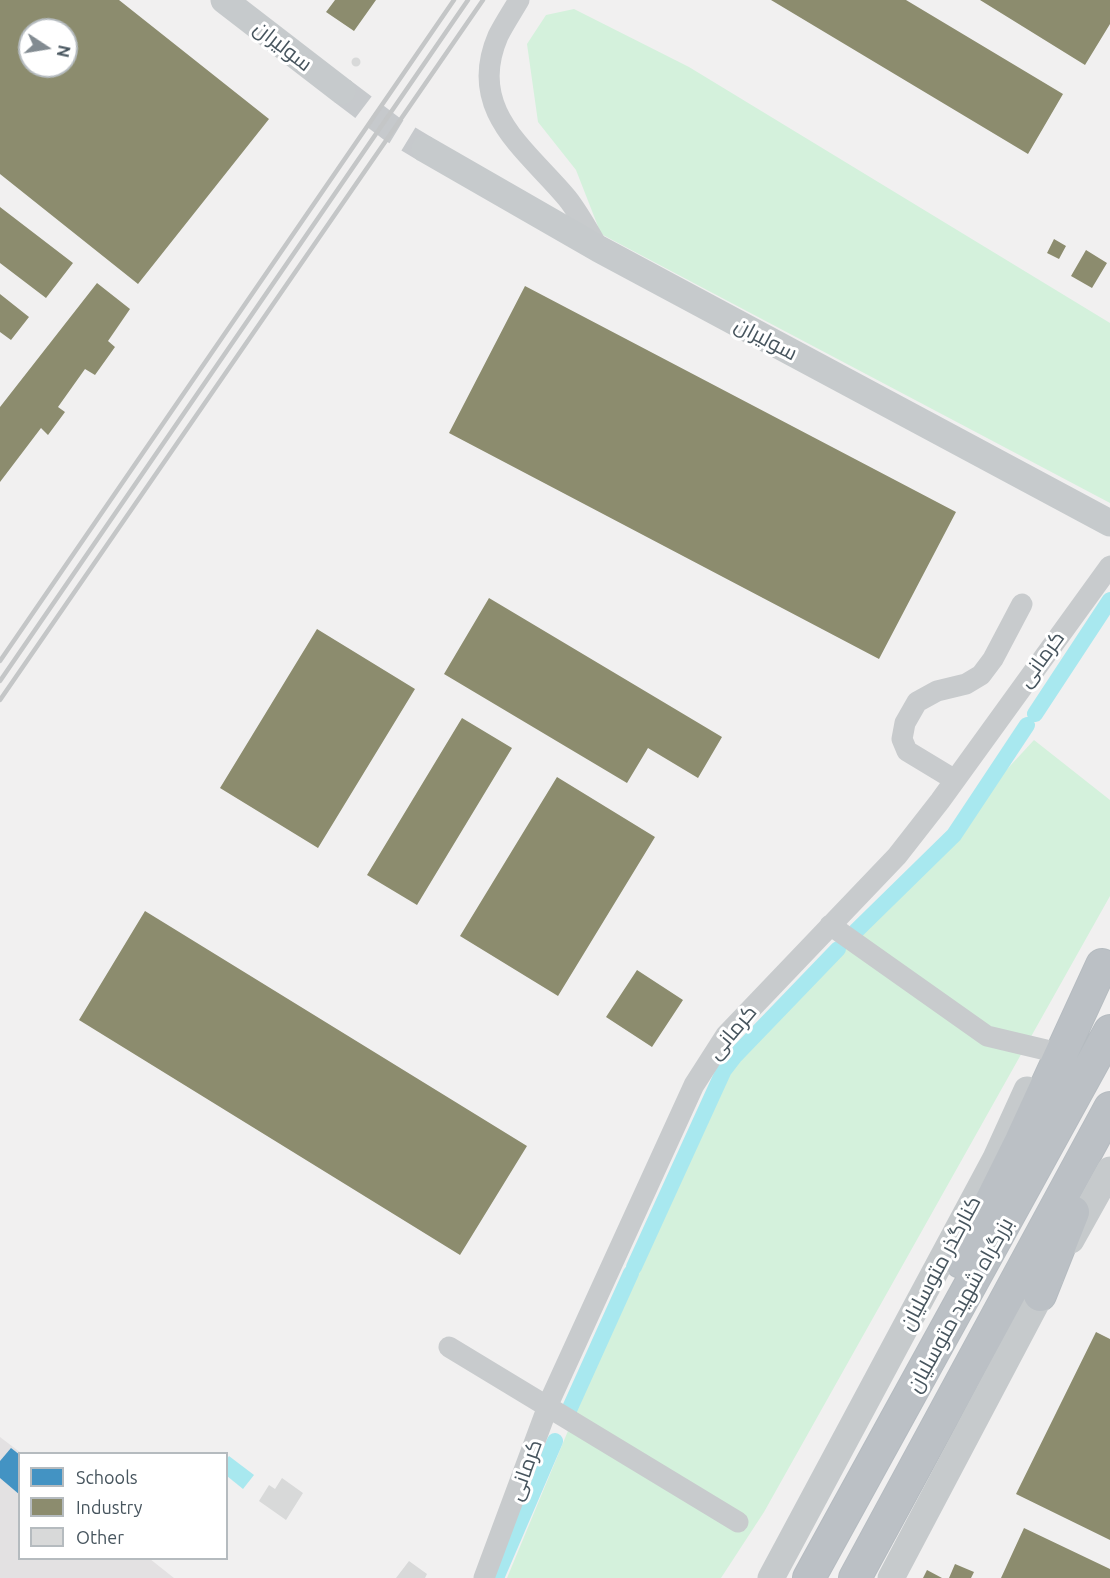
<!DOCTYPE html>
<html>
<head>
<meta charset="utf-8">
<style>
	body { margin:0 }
	#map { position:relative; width:1110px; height:1578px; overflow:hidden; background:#f1f0f0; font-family:Ubuntu,sans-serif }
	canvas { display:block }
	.legend { position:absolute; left:18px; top:1452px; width:210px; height:108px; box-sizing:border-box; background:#fff; border:2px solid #b5bbbf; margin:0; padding:8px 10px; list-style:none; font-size:18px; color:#47555e }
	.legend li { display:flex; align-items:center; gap:12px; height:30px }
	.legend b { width:30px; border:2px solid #b5bbbf }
	.north { position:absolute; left:18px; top:18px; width:60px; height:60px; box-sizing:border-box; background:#fff; border:2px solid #b5bbbf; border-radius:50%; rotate:102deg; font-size:16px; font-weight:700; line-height:24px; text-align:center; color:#47555e }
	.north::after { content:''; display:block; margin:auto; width:21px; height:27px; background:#828b91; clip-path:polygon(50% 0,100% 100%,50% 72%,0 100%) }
</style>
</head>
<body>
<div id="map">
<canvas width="1110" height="1578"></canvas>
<ul class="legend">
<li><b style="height:16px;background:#4393c3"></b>Schools</li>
<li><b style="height:16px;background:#8c8c6e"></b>Industry</li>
<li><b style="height:16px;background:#d8d9d9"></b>Other</li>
</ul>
<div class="north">N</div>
</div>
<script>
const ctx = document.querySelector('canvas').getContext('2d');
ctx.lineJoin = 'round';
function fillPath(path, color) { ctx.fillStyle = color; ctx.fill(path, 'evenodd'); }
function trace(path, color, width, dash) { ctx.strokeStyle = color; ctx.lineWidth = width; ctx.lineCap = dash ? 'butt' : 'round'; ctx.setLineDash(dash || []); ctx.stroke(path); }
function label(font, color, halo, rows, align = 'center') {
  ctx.font = font + ' Ubuntu,Cairo,sans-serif'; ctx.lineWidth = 6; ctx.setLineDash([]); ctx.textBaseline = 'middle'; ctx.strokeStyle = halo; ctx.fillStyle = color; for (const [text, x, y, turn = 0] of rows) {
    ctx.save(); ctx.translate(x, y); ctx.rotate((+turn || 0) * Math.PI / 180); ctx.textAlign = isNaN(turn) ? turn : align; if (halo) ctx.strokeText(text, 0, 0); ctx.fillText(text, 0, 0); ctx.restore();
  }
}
const education = new Path2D(`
	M0 1437 21 1453 20 1558 150 1559 174 1578H0Z`);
const green = new Path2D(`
	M574 9 689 67 1110 323V503L601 234 576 170 538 122 527 44 546 15Z
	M1034 740 1110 800V896L764 1512 721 1578H507L570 1426 729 1070Z`);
const water = new Path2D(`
	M229 1456 254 1475 243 1489 227 1476V1459Z`);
const schools = new Path2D(`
	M11 1448 20 1455V1495L0 1478V1461Z`);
const industry = new Path2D(`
	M0 0H119L269 119 138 284 0 174ZM30 30H66V66H30Z
	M335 0H376L354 31 326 12Z
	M771 0H906L1063 94 1028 154Z
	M980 0H1110V24L1085 65Z
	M0 207 73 263 46 298 0 263Z
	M1054 239 1066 246 1059 259 1047 253Z
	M1086 250 1107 263 1092 288 1071 276Z
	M97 283 130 309 108 341 115 347 95 375 85 369 58 407 65 412 48 435 41 428 0 482V407Z
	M525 286 956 512 879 659 449 433Z
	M0 294 29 317 11 340 0 332Z
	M489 598 722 737 698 778 648 748 627 783 444 674Z
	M317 629 415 689 318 848 220 788Z
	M462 718 512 748 417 905 367 875Z
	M557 777 655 837 558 996 460 936Z
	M145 911 527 1146 460 1255 79 1020Z
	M637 970 683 1000 652 1047 606 1017Z
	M1096 1332 1110 1339V1540L1016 1494Z
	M1024 1528 1110 1569V1578H1001Z
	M955 1564 974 1572 971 1578H949Z
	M927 1570 942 1578H923Z`);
const canal = new Path2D(`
	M1035 714 1110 600
	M856 931 954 835 1027 725
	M634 1267 724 1070 734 1057 838 949
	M565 1419 631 1273
	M496 1578 555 1441`);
const building = new Path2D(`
	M351.5 62a4.5 4.5 0 1 1 9 0a4.5 4.5 0 1 1-9 0Z
	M282 1478 303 1493 286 1520 259 1501 269 1485 275 1489Z
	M409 1561 427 1574 425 1578H396Z`);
const majorTunnel = new Path2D(`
	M342 91 392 129 425 149`);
const minor = new Path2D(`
	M519 0C512 12 504 24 498 36 466 110 526 149 567 198 579 213 589 232 599 249
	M955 780 907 751 902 739 905 723 917 702 937 691 966 684 981 675 993 659 1022 604
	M830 925 987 1036 1046 1050
	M449 1347 738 1522
	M484 1578 551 1398 694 1085 726 1035 897 856 940 801 1110 566`);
const major = new Path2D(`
	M224 0 342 91
	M425 149 599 249 1110 523
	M1071 1240 1110 1170
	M771 1578 996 1158 1027 1090
	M891 1578 1050 1277`);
const highway = new Path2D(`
	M961 1262 1021 1141 1102 965
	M1040 1295 1073 1212
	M809 1578 1110 1031
	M855 1578 1110 1108`);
const rail = new Path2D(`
	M0 661 454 0
	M0 681 468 0
	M0 700 483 0`);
const streetNames = [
	["سولیران",283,46,38],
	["سولیران",766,339,28],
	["کرمانی",1041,659,-54],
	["کرمانی",732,1032,-50],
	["کنارگذر متوسلیان",940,1263,-62],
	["بزرگراه شهید متوسلیان",960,1305,-61],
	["کرمانی",525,1470,-70]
];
fillPath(education, '#e3e1e2');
fillPath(green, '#d4f1dc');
fillPath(water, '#a8e8ef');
fillPath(schools, '#4393c3');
fillPath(industry, '#8c8c6e');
trace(canal, '#a8e8ef', 16);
fillPath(building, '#d8d9d9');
trace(majorTunnel, '#c6c9cc', 27, [27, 14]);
trace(highway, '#b5bbc0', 34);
trace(minor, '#c8cbcd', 21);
trace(major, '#c6cacc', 27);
trace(highway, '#bbc0c5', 32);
trace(rail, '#c4c6c7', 4.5);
label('21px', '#47555e', '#fff', streetNames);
</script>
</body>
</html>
